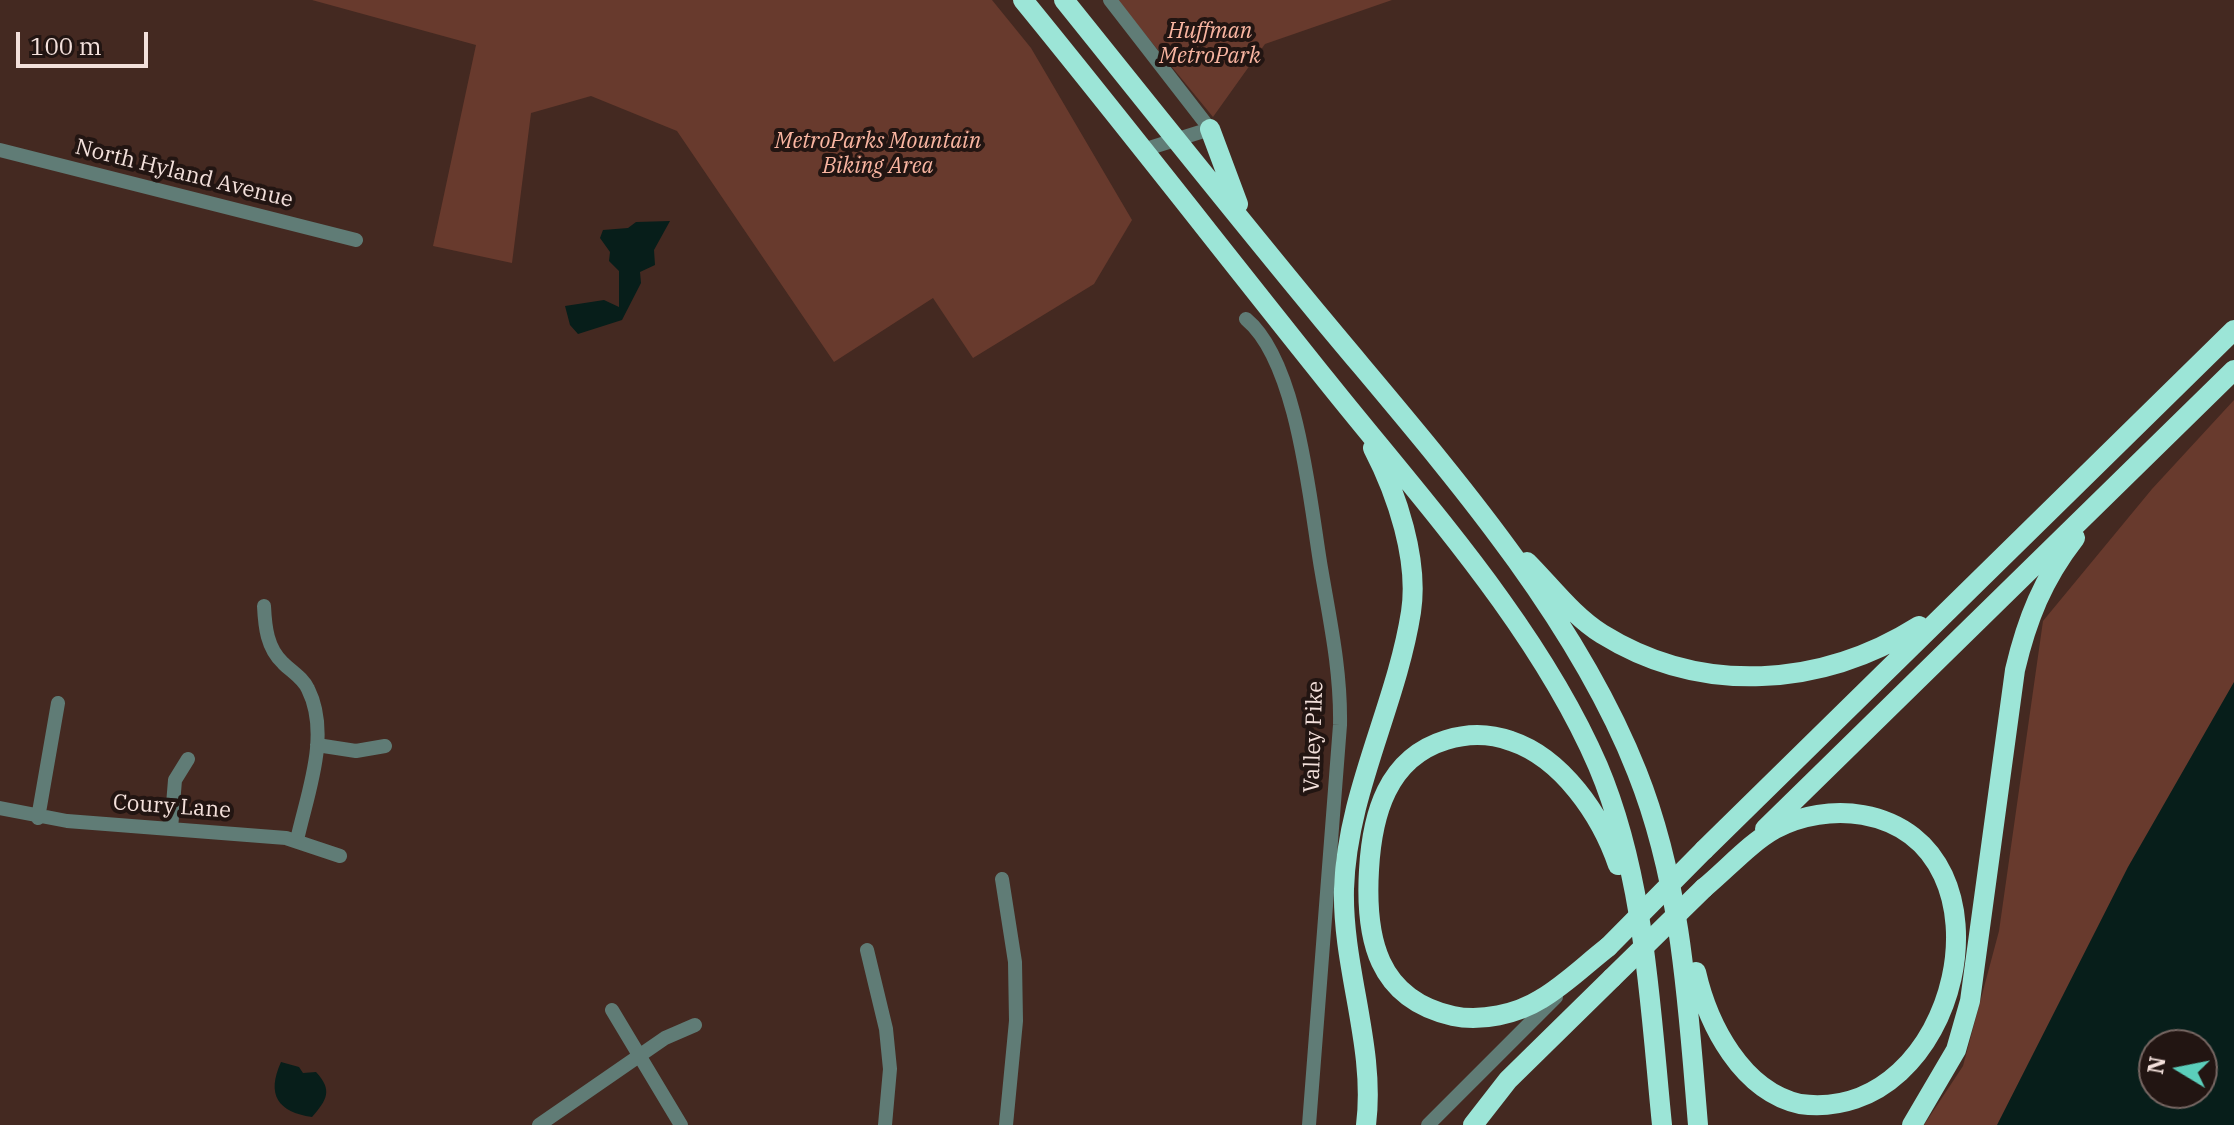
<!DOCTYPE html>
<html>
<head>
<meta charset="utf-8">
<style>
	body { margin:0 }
	#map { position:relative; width:2234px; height:1125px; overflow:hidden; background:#442921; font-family:"IBM Plex Serif",serif }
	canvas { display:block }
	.north { position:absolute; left:2138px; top:1029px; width:80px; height:80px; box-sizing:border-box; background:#221512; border:2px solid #766662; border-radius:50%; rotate:280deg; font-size:22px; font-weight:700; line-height:32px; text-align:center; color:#f3e0db }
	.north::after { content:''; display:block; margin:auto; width:28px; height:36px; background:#5bcebb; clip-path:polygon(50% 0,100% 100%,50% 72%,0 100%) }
	.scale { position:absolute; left:16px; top:32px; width:132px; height:36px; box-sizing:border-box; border:4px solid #f3e0db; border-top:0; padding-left:10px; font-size:24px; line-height:28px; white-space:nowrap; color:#f3e0db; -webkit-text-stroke:6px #221512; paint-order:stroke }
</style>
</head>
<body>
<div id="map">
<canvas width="2234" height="1125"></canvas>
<div class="north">N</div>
<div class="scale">100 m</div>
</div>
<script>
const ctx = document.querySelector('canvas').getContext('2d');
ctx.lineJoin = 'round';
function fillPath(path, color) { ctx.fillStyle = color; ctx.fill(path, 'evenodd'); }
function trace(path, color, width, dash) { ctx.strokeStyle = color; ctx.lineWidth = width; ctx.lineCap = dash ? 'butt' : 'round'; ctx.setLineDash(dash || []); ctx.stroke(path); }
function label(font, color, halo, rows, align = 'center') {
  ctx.font = font + ' "IBM Plex Serif",serif'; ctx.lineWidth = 8; ctx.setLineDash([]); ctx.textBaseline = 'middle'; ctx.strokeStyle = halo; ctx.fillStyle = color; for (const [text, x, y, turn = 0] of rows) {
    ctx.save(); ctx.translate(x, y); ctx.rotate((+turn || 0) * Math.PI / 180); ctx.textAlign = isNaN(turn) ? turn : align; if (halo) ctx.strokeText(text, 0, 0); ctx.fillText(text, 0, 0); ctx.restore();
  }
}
const green = new Path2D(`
	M312 0H992L1031 48 1132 220 1094 284 973 358 933 298 834 362 677 131 591 96 531 113 512 263 433 246 476 45Z
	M1117 0H1392L1265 44 1213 117Z
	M2234 400V1125H1924L1963 1066 1999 931 2043 621 2152 489ZM2154 1045H2202V1093H2154Z`);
const water = new Path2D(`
	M670 221 654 250 655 265 640 272 641 283 622 320 578 334 570 325 565 306 604 300 619 307V271L609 261 610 252 600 238 603 230 628 228 636 222Z
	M2234 682V1125H1997L2128 867ZM2154 1045H2202V1093H2154Z
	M281 1062 299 1067 303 1073 316 1072C333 1090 327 1100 312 1117 278 1112 266 1095 281 1062Z`);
const minor = new Path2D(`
	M1110 0 1210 129 1143 150
	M0 150 356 240
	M1246 319C1298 362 1310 503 1321 568 1330 621 1341 671 1340 725L1309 1125
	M264 606C265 627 267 648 283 663 292 672 303 678 308 689 331 735 307 794 297 840
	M317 745 356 751 385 746
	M0 808 67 821 286 838 340 856
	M38 818 58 703
	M171 829 175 780 188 759
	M1002 879 1015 962 1016 1021 1006 1125
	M867 950 886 1029 890 1069 885 1125
	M612 1010 681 1125
	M539 1125 665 1038 695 1025
	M1428 1125 1556 997`);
const highway = new Path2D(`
	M1023 0C1126 126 1225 254 1326 380 1421 499 1537 625 1598 766 1645 877 1650 1006 1662 1125
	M1064 0C1150 107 1236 215 1323 320 1436 456 1572 607 1637 772 1682 885 1688 1006 1698 1125
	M1210 129 1238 204
	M1527 562C1551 586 1573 616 1602 634 1702 696 1822 687 1919 626
	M1765 829 2234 370
	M1704 850 2234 330
	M1608 947C1586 964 1565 985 1541 999 1517 1014 1481 1022 1453 1016 1377 999 1365 938 1369 870 1372 815 1387 758 1446 740 1468 733 1489 733 1511 741 1562 758 1601 815 1618 865
	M1696 972C1708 1025 1742 1091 1800 1104 1960 1125 2023 844 1863 815 1834 810 1801 815 1775 829 1750 843 1727 869 1704 888
	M1366 1125C1376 1047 1342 968 1344 889 1347 792 1396 707 1411 612 1419 560 1397 494 1373 448
	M1473 1125 1508 1080 1612 978
	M1912 1125 1956 1050 1970 1001 2015 670C2027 619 2043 579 2075 538`);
const highwayBridge = new Path2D(`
	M1608 947 1704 850
	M1612 978 1704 888`);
const parkNames = [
	["Huffman",1210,32],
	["MetroPark",1210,57],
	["MetroParks Mountain",878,142],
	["Biking Area",878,167]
];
const streetNames = [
	["North Hyland Avenue",184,174,14],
	["Valley Pike",1314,737,-88],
	["Coury Lane",172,807,4]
];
fillPath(green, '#683a2d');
fillPath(water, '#071e1a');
trace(minor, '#607c76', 14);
trace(highway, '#9ce5d7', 20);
trace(highwayBridge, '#9ce5d7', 20);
label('italic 22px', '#f9b5a1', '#221512', parkNames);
label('22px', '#f3e0db', '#221512', streetNames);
</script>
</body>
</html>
